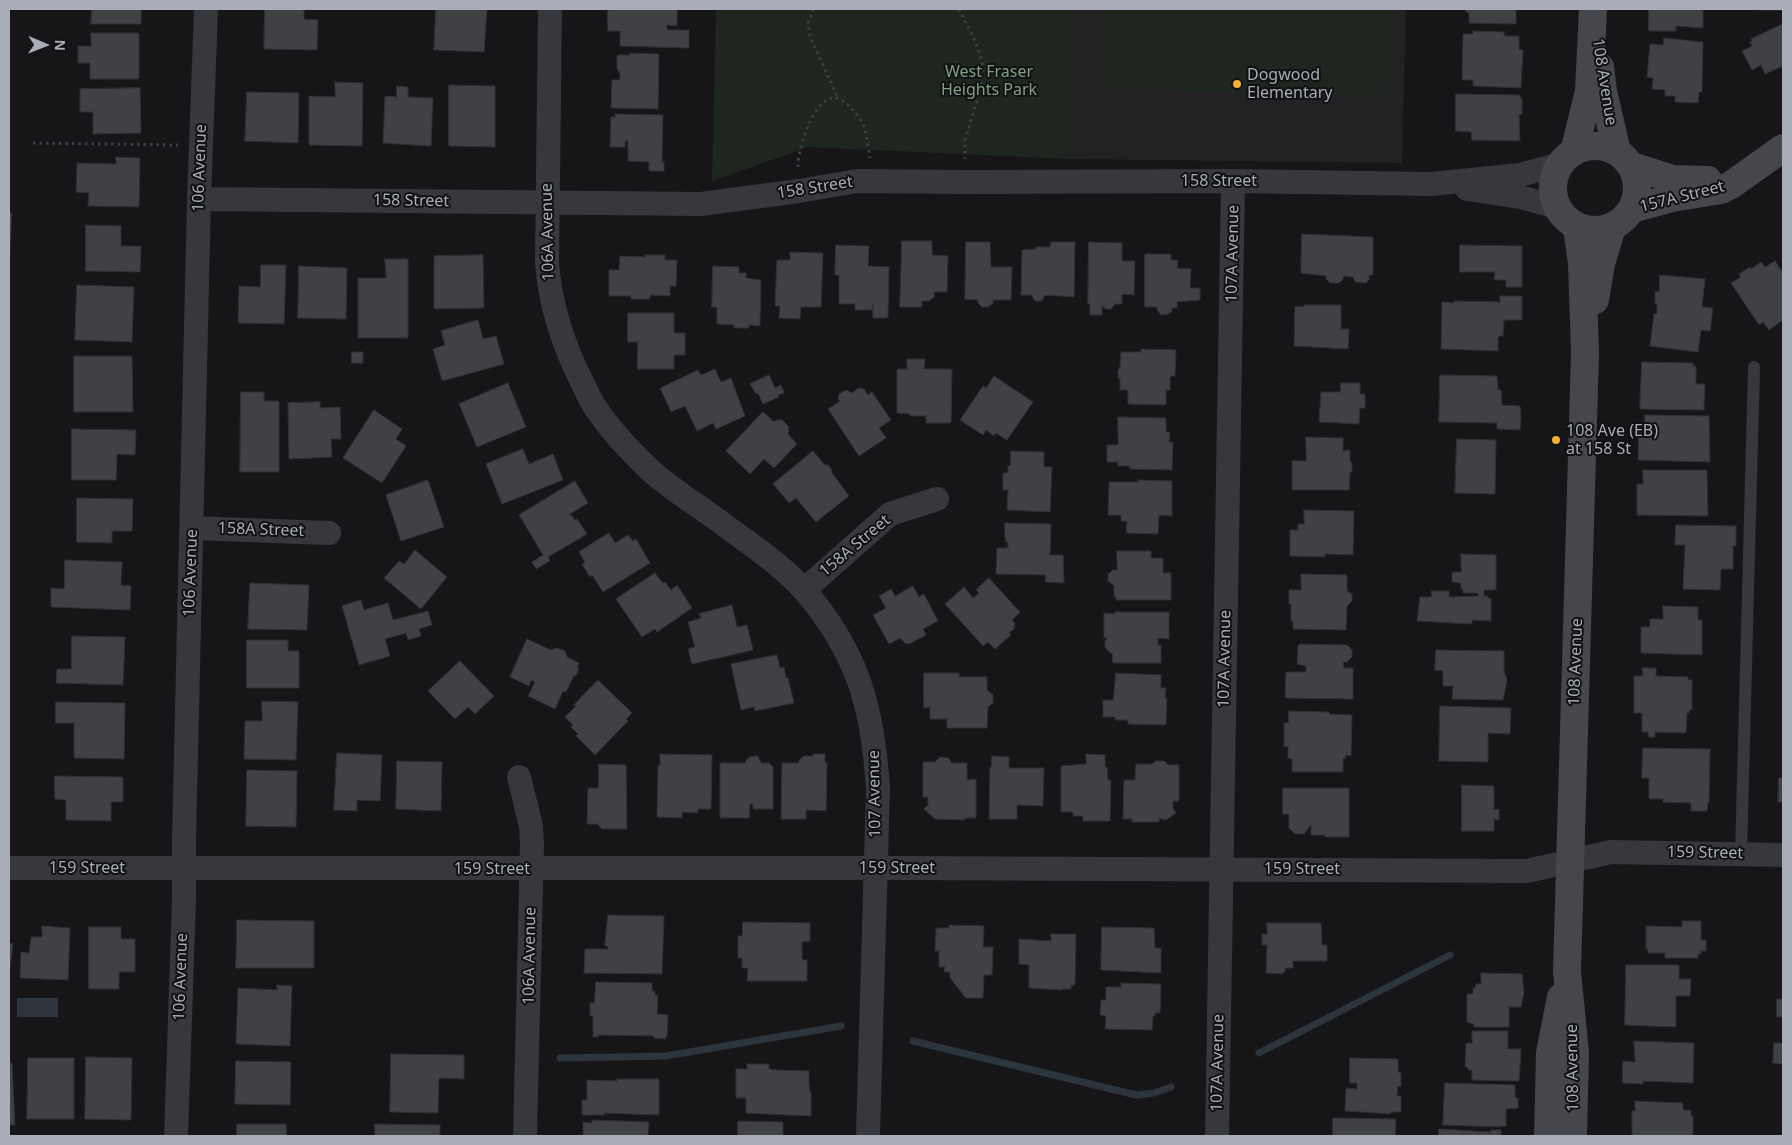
<!DOCTYPE html>
<html>
<head>
<meta charset="utf-8">
<style>
	body { margin:0 }
	#map { position:relative; width:1792px; height:1145px; overflow:hidden; background:#161618; font-family:"Noto Sans",sans-serif }
	canvas { display:block }
	.frame { position:absolute; inset:0; border:10px solid #a8adb8; pointer-events:none }
	.north { position:absolute; left:20px; top:20px; width:50px; height:50px; -webkit-text-stroke:4px #111113; paint-order:stroke; rotate:91deg; font-size:14px; font-weight:700; line-height:20px; text-align:center; color:#a8adb8 }
	.north::after { content:''; display:block; margin:auto; width:18px; height:22px; background:#a8adb8; clip-path:polygon(50% 0,100% 100%,50% 72%,0 100%) }
</style>
</head>
<body>
<div id="map">
<canvas width="1792" height="1145"></canvas>
<div class="frame"></div>
<div class="north">N</div>
</div>
<script>
const ctx = document.querySelector('canvas').getContext('2d');
ctx.lineJoin = 'round';
function fillPath(path, color) { ctx.fillStyle = color; ctx.fill(path, 'evenodd'); }
function trace(path, color, width, dash) { ctx.strokeStyle = color; ctx.lineWidth = width; ctx.lineCap = dash ? 'butt' : 'round'; ctx.setLineDash(dash || []); ctx.stroke(path); }
function label(font, color, halo, rows, align = 'center') {
  ctx.font = font + ' "Noto Sans",sans-serif'; ctx.lineWidth = 4; ctx.setLineDash([]); ctx.textBaseline = 'middle'; ctx.strokeStyle = halo; ctx.fillStyle = color; for (const [text, x, y, turn = 0] of rows) {
    ctx.save(); ctx.translate(x, y); ctx.rotate((+turn || 0) * Math.PI / 180); ctx.textAlign = isNaN(turn) ? turn : align; if (halo) ctx.strokeText(text, 0, 0); ctx.fillText(text, 0, 0); ctx.restore();
  }
}
const built = new Path2D(`
	M1069 9H1406L1402 163 1068 159Z`);
const green = new Path2D(`
	M716 9H1069L1068 159 809 147 712 181Z
	M1107 9H1389L1387 96 1105 89Z`);
const water = new Path2D(`
	M17 998H58V1017H17Z`);
const stream = new Path2D(`
	M913 1041 1136 1095 1154 1093 1171 1087
	M1259 1053 1450 955
	M560 1058 666 1056 841 1026`);
const building = new Path2D(`
	M92 9H141V24H91Z
	M265 9H304V19L318 20 317 50 264 49Z
	M436 9H487L484 52 434 50Z
	M608 9H677V26L667 25V30H689V48L620 46V31H608Z
	M1466 9H1516V24L1469 23V13L1466 12Z
	M1649 9H1705L1703 10V28L1676 26V31H1649Z
	M1757 9H1783V10H1757Z
	M1783 24V66L1765 74 1761 65 1752 70 1742 51 1752 46 1750 42 1752 41 1751 39Z
	M1473 31 1504 32V36H1519V50H1523L1521 88 1473 86V80H1462L1463 34H1473Z
	M91 33H139V79H90V63H78V46H91Z
	M1664 38 1703 42 1702 92H1699L1698 103 1675 102V96H1665V90L1652 89 1653 78 1647 77 1650 44 1663 45Z
	M630 53 659 54 658 109 611 108 612 80H620V73L617 69V56L619 55H630Z
	M335 82 363 83 362 146 309 145V96L335 97Z
	M449 85 495 86V147L449 146Z
	M397 86 408 87V97L433 98 431 146 383 143 385 96 396 97Z
	M140 88 141 133 93 134V112H80V89Z
	M247 92 299 93 298 143 245 141Z
	M1456 94 1520 95V98H1522V114L1519 115 1520 141 1472 140 1471 132 1456 131Z
	M615 114 663 115 662 162H664V171H649V162L628 161V141H625V147H610L611 117H615Z
	M116 157 140 158 139 207 88 206 89 193 76 192 77 163 116 164Z
	M9 213H12L9 274Z
	M86 225 121 226V246H141L140 272 86 271Z
	M1302 234 1373 237V275H1369V280L1366 283 1355 282 1353 277 1344 276 1343 279 1339 283H1330L1326 279V276L1301 273Z
	M902 241H932V255L948 256 947 292H934V297L929 301H922V307H900Z
	M966 242H990L991 267H1012L1011 300H993V303L988 307H982L978 303V300L965 299Z
	M1051 242H1075L1074 297 1045 295 1042 301H1035L1031 295H1021L1022 250 1036 249V247H1050Z
	M1089 242 1122 243V261H1135L1134 295 1122 294V304H1115L1111 309H1106L1102 306V315H1090V304H1088Z
	M836 245 869 246 868 266 889 267 888 318H873V304L872 310H855V304H839V275H835Z
	M1460 245 1522 246V287H1506V280H1494L1495 272H1460Z
	M790 252 823 253 821 307H801L800 319 779 318 780 306H775L777 260H790Z
	M1145 254H1171V260H1178L1177 268 1191 269 1190 288H1200V300L1177 302V308H1172V311L1168 314 1161 315 1157 310V307H1145Z
	M483 255 484 308 434 309V256Z
	M645 255H665V260H677L676 286H670V296L650 295V299H631V296H609V270H619L620 256 645 257Z
	M385 259H408V338H358V278H386Z
	M1775 261 1783 273V320L1769 330 1763 322 1759 325 1731 283 1741 277 1739 274 1750 267 1751 269 1761 262 1765 267Z
	M261 265H286L284 324 238 323 239 286 260 287Z
	M299 266 347 268 346 319 298 318Z
	M713 266 739 267V273H746V278L761 280 760 326 749 325V328H734V325L717 324V307H712Z
	M1660 275 1705 279 1702 307 1713 308 1710 331 1701 330 1698 352 1650 346 1654 314H1657V304L1655 303V291L1659 292Z
	M77 285 134 287 132 342 75 340Z
	M1500 296H1522V320H1504L1503 336H1498V351L1441 349 1442 302 1454 303V301L1500 302Z
	M1304 305H1341V329H1349L1348 349 1294 346 1295 306 1304 307Z
	M628 313H674V333H685V355H674V369H637L638 342H628Z
	M478 320 483 339 496 336 504 364 442 381 433 349 445 345 441 331Z
	M1141 349 1176 350 1175 376H1170V390H1166V405L1128 404V390H1120V380L1118 377V370L1120 367 1121 352H1141Z
	M352 352H363V363H352Z
	M74 356H132L133 412H74Z
	M907 359H925L924 369H952L951 423H926V416H910V414L897 413V369H907Z
	M1642 362 1693 363V366H1696V384H1705L1704 410 1640 409Z
	M715 369 721 382 731 378 745 416 716 429 713 423 697 431 685 406 671 412 660 388 698 370 701 375Z
	M769 375 775 388 781 385 784 393 778 395 779 397 763 404 758 393 756 394 750 384Z
	M1440 375 1497 376 1498 390H1501L1502 405 1520 406 1521 418 1520 430 1497 429V423L1439 422Z
	M994 376 1033 402 1007 440 996 433 994 436 986 430 983 435 960 420 983 386 986 388Z
	M508 383 526 427 477 447 459 404Z
	M1341 383H1360V394H1365V408H1360L1359 424 1319 422 1321 392H1340Z
	M859 388 864 389 868 395 872 392 891 420 879 428 886 438 859 456 828 409 840 401 838 399 839 394 846 390 852 393Z
	M241 392H264V401H279V472H240Z
	M320 402V408L340 407 341 439H331L332 457 289 459 288 403Z
	M374 410 402 429 396 439 406 446 382 483 343 458Z
	M763 412 774 422 776 420H782L789 427 788 434 797 444 774 468 764 459 750 474 726 451Z
	M1645 415 1709 416 1710 462 1638 460 1639 431H1645Z
	M1118 417 1166 418V432H1170L1169 442H1173L1172 470 1130 469V466H1118V462H1107V445H1118Z
	M72 429 136 430 135 455 117 454 116 480H72Z
	M1306 437 1343 438V451L1350 450V461L1352 463V471L1350 473 1349 490H1292V461H1306Z
	M1457 439 1496 440 1495 494 1455 493Z
	M523 449 529 464 553 454 563 480 502 504 486 464Z
	M813 451 825 465H828L832 470V473L849 496 816 522 796 498 789 503 773 484Z
	M1011 451 1044 452V467H1052L1050 512 1007 510 1008 490H1003V473H1008V466H1010Z
	M1643 470H1707L1708 516 1637 515V484H1643Z
	M428 480 444 527 401 541 386 495Z
	M1138 480 1172 481V516L1159 515 1158 534 1126 533 1127 521H1121V515H1108L1109 482H1138Z
	M575 481 588 503 570 514 575 520 577 519 587 534 548 557 550 561 536 569 532 562 543 555 519 515Z
	M77 498 133 499 132 531H112V543L77 542Z
	M1304 510 1354 511 1353 555 1325 554V557L1290 556V530H1298V524H1304Z
	M1005 523 1051 524 1050 555H1063L1064 583 1045 582 1046 575 996 574 997 548H1008V542H1006L1005 537Z
	M1676 525 1736 526V546H1733V569H1721L1720 590 1683 589 1685 545H1675Z
	M609 533 615 543 628 535 633 541 636 539 650 563 603 592 592 575 590 577 582 564 585 562 579 552Z
	M415 550 447 577 421 609 384 578 399 561 404 564Z
	M1117 551H1151V558H1163V573H1171V600H1116V597H1114V586L1108 581V574L1113 570H1117Z
	M1461 554 1496 555V590H1484V596H1488V599L1491 598V621L1472 620V624L1417 621 1420 597H1432L1431 591H1449V597L1478 596V593H1463V589H1461V583L1452 582V572H1461Z
	M65 560 122 562 121 585 131 586 130 610 51 607V588L64 589Z
	M655 573 663 583 665 582 671 590 677 585 692 608 657 632 655 629 642 637 616 599Z
	M1301 574 1347 575V591L1352 594V601L1347 606 1346 630 1293 629V621H1291V604H1289V590H1301Z
	M989 578 1020 612 1012 620 1015 623 1014 629 1009 633 1011 635 995 649 988 642 983 646 945 604 964 587 973 598 979 593 976 590Z
	M250 583 309 585 307 630 248 629Z
	M913 586 919 597 924 594 938 621 923 629 926 635 911 643 906 644 900 638 889 644 873 615 886 608 879 596 891 589 895 596Z
	M361 600 364 610 388 603 393 620 428 611 432 625 419 629 421 636 408 640 406 633 385 639 390 656 359 665 342 606Z
	M732 605 737 627 747 625 753 650 692 664 688 649 695 647 688 622 701 618 699 614Z
	M1663 606 1698 607V620H1702V655L1641 653V627H1650V619H1663Z
	M1115 612H1169V639L1158 638V645H1161V663H1113L1112 653H1110L1105 647V641L1108 638H1104V613L1115 614Z
	M72 636 125 637 123 685 56 683 57 669H71Z
	M527 639 551 650 557 648 565 651 567 657 579 663 577 667 579 668 576 676 574 675 566 692 563 691 555 709 528 696 535 682 531 680 529 686 510 677Z
	M247 640H288V651H299V688H247Z
	M1300 644 1347 645 1352 650V657L1347 662H1343L1344 668H1353V699L1285 698 1286 672H1306V666L1297 664 1298 646Z
	M1436 650 1504 651V671L1507 680 1503 700 1452 699 1453 686H1443V671L1435 670Z
	M777 655 780 668 784 667 786 678H788L794 703 755 711 754 707 741 710 731 664Z
	M460 661 494 696 475 714 468 707 455 719 428 691Z
	M1642 668H1656V676L1688 677V680H1692V710H1689V713H1687L1686 733 1655 732V737H1648V732H1642V713H1634V676H1643Z
	M924 673H959V677H987V690L993 695V703L988 707 987 728H947V719H930V707L924 708Z
	M1116 673 1161 675V688H1166L1165 698H1167L1166 725 1128 724V720H1115V717H1103V700H1113Z
	M598 680 632 713 626 719 628 721 595 755 576 736 578 734 571 727 573 725 565 717 576 706 574 705Z
	M262 701 298 702 296 760 244 759 245 721H262Z
	M56 702 125 703 124 759 74 758V723H56Z
	M1440 706 1511 708 1510 734 1488 733V762L1439 761Z
	M1289 711 1329 712V714L1352 715 1351 756 1346 755V758H1343V772H1292V759L1288 758V746L1284 747V723H1288Z
	M1643 748 1710 749 1709 803 1708 802 1707 811H1691V803L1663 802V799H1649V778H1642Z
	M337 753 382 755 380 801 357 800V811L334 810Z
	M660 754 712 755 711 809H698V813L682 812V818L657 817 658 765H660Z
	M813 754H825V763H827L826 811 806 810V819H781L782 763H799V760L804 756H813Z
	M1086 754 1105 755V767H1107L1108 780H1111L1110 821H1083V816H1073V812H1061V766L1086 764Z
	M758 756 761 763H769L773 767V809H753V804H750L749 818H720V763H746V760L750 757Z
	M992 756 1009 757V768H1044L1043 806 1017 805V819H989L990 767H991Z
	M940 757 948 758 952 763H967V780L976 779V818H965V820L935 819 924 809 928 805V797H923V762H935Z
	M397 761 442 762 441 811 396 809Z
	M1156 761H1164L1168 765H1179V801H1173V808L1176 813 1166 820 1159 818V822H1132V819H1123L1124 780H1135L1136 764H1152Z
	M599 764 626 765 627 829H602L597 824H587L588 788H598Z
	M247 770 297 771 296 827 246 826Z
	M55 776 123 777V802H111V821L66 820V800L55 799Z
	M1779 778H1783V802H1778Z
	M1462 785 1494 786V810L1499 809V820L1494 819V831H1462Z
	M1283 788H1349V837H1325V835H1311V825L1304 834H1295L1289 828V814H1283Z
	M608 915 664 916 662 974 584 973 585 949H608V946H605Z
	M237 920 314 921V968H236Z
	M1682 921H1701V940H1706V951H1701V954H1698V958H1665V953H1648V949H1646V926L1682 927Z
	M743 922 810 923V941L802 942V960H807V981H747L748 968H742V958H738V936H742Z
	M1267 923H1321L1322 945H1327V961H1293V968H1285V972H1283V974L1266 973 1267 945H1262V934H1267Z
	M949 925 984 926 983 947H993L992 975H984L983 998H966L950 978V972H944L945 967H939V951H935L936 928H949Z
	M42 926 70 928 68 980 20 978 21 952 29 953 31 937H42Z
	M89 927H121V939H135V972H119V989H89Z
	M1102 927 1154 928 1155 948H1161V973L1101 970Z
	M1051 934H1076L1075 985H1071V989H1062V990L1029 988V965L1019 964V939L1051 941Z
	M9 943 13 944 9 977Z
	M1626 965H1679V979H1691L1690 996H1676V1027L1625 1025Z
	M1481 973 1522 974 1524 993 1521 1007H1509V1027H1474V1024L1467 1022V994H1473V988H1475L1476 984H1481Z
	M596 982 652 983V991H655V995H658L657 1014 668 1015 667 1036H666V1039L654 1038V1036L598 1035V1037H593V1016H590V1003H594Z
	M1121 983 1161 984 1160 1013H1155V1016H1153L1152 1030 1105 1029 1106 1016 1100 1015 1101 1000H1106V987H1121Z
	M277 985 292 986 290 1046 236 1044 238 988 277 990Z
	M1777 999H1783V1017H1777Z
	M1472 1031H1508V1049H1521L1519 1081 1472 1080V1070H1468V1067H1465L1466 1043H1472Z
	M1634 1041 1694 1043 1693 1083 1643 1081V1084L1622 1083 1623 1061 1635 1062Z
	M1774 1043H1783V1064L1773 1063Z
	M391 1054 464 1055V1079L439 1078 438 1113 390 1112Z
	M86 1057 132 1058 131 1120 85 1119Z
	M28 1058H74V1119H27Z
	M1350 1058 1398 1059V1072L1401 1073V1086H1398L1397 1096H1401V1112H1391V1114L1345 1111 1346 1088 1357 1089V1083H1350Z
	M236 1061 291 1062 290 1105 235 1104Z
	M9 1063H12L15 1125H9Z
	M747 1064H769V1069L777 1070 809 1071V1084L810 1092H811V1116L746 1113V1098H736V1069H747Z
	M617 1079H659V1115L604 1113V1115H582V1100H587V1080L617 1081Z
	M1445 1083 1515 1085V1098H1518V1108L1506 1109V1126H1500V1127L1443 1125Z
	M1635 1101 1683 1103V1110H1691V1116H1693V1136H1632V1111H1635Z
	M1333 1118 1396 1119 1395 1136H1333Z
	M592 1120 649 1122 648 1136H581L583 1135V1122L592 1123Z
	M738 1121 783 1122V1135L784 1136H738Z
	M237 1124H286L287 1136H237Z
	M375 1124 440 1125V1136H375Z
	M1439 1129 1491 1132V1130H1501V1136H1439Z`);
const path = new Path2D(`
	M814 9 808 23 810 36 838 98
	M959 9 976 43 982 61 983 77 980 92 965 140V159
	M33 143 178 145
	M798 167C798 154 803 138 808 126 816 109 829 85 849 106 854 111 859 117 863 124 867 135 868 147 870 158`);
const lane = new Path2D(`
	M1741 854 1754 367`);
const street = new Path2D(`
	M550 9 547 262C550 306 563 345 583 384 587 392 590 400 595 407 610 430 630 451 650 470 672 490 699 506 723 524 751 545 782 565 805 591 858 653 873 708 878 789L868 1136
	M1467 189 1520 197 1557 207
	M199 199 701 204 799 191 857 181 966 182 1233 181 1431 184 1520 175 1560 164
	M192 528 329 533
	M804 590 890 514 937 499
	M519 777 531 826 532 845 525 1136
	M9 868H901L1527 871 1611 852 1783 855
	M176 1136 184 899V838L199 199 206 9
	M1217 1136 1233 181`);
const secondary = new Path2D(`
	M1600 67 1603 91 1617 152
	M1553 188a42 42 0 1 1 84 0a42 42 0 1 1-84 0Z
	M1574 152 1589 91 1593 9
	M1632 166 1673 179 1708 180
	M1632 209 1672 198 1721 190 1731 185 1783 148
	M1595 300 1601 264 1612 227
	M1548 1136 1550 1053 1561 997
	M1573 1136 1575 1053 1567 971 1585 353 1582 263 1577 227`);
const markers = [
	[1237,84,5,"#f2b134"],
	[1556,440,5,"#f2b134"]
];
const parkNames = [
	["West Fraser",989,72],
	["Heights Park",989,90]
];
const poiNames = [
	["Dogwood",1247,75],
	["Elementary",1247,93],
	["108 Ave (EB)",1566,431],
	["at 158 St",1566,449]
];
const streetNames = [
	["108 Avenue",1604,82,81],
	["106 Avenue",200,168,-88],
	["158 Street",1219,181],
	["158 Street",815,188,-9],
	["157A Street",1682,197,-14],
	["158 Street",411,201,1],
	["106A Avenue",548,232,-91],
	["107A Avenue",1233,254,-89],
	["158A Street",261,530,2],
	["158A Street",855,546,-40],
	["106 Avenue",191,573,-88],
	["107A Avenue",1225,659,-89],
	["108 Avenue",1576,662,-88],
	["107 Avenue",875,794,-91],
	["159 Street",1705,853,1],
	["159 Street",87,868],
	["159 Street",897,868],
	["159 Street",492,869],
	["159 Street",1302,869],
	["106A Avenue",530,956,-89],
	["106 Avenue",181,977,-88],
	["107A Avenue",1218,1063,-89],
	["108 Avenue",1573,1068,-91]
];
fillPath(built, '#222225');
fillPath(green, '#1e261f');
fillPath(water, '#2c353c');
trace(stream, '#2c353c', 7);
fillPath(building, '#404145');
trace(building, '#303034', 1);
trace(path, '#3d3f44', 3, [2.5, 4]);
trace(lane, '#37383d', 12);
trace(street, '#37383d', 24);
trace(secondary, '#45474d', 28);
for (const [x, y, r, color] of markers) { const dot = new Path2D(); dot.arc(x, y, r, 0, 2 * Math.PI); ctx.fillStyle = color; ctx.fill(dot); trace(dot, '#111113', 2); }
label('16px', '#7fa381', '#111113', parkNames);
label('16px', '#a8adb8', '#111113', poiNames, 'left');
label('16px', '#a8adb8', '#111113', streetNames);
</script>
</body>
</html>
